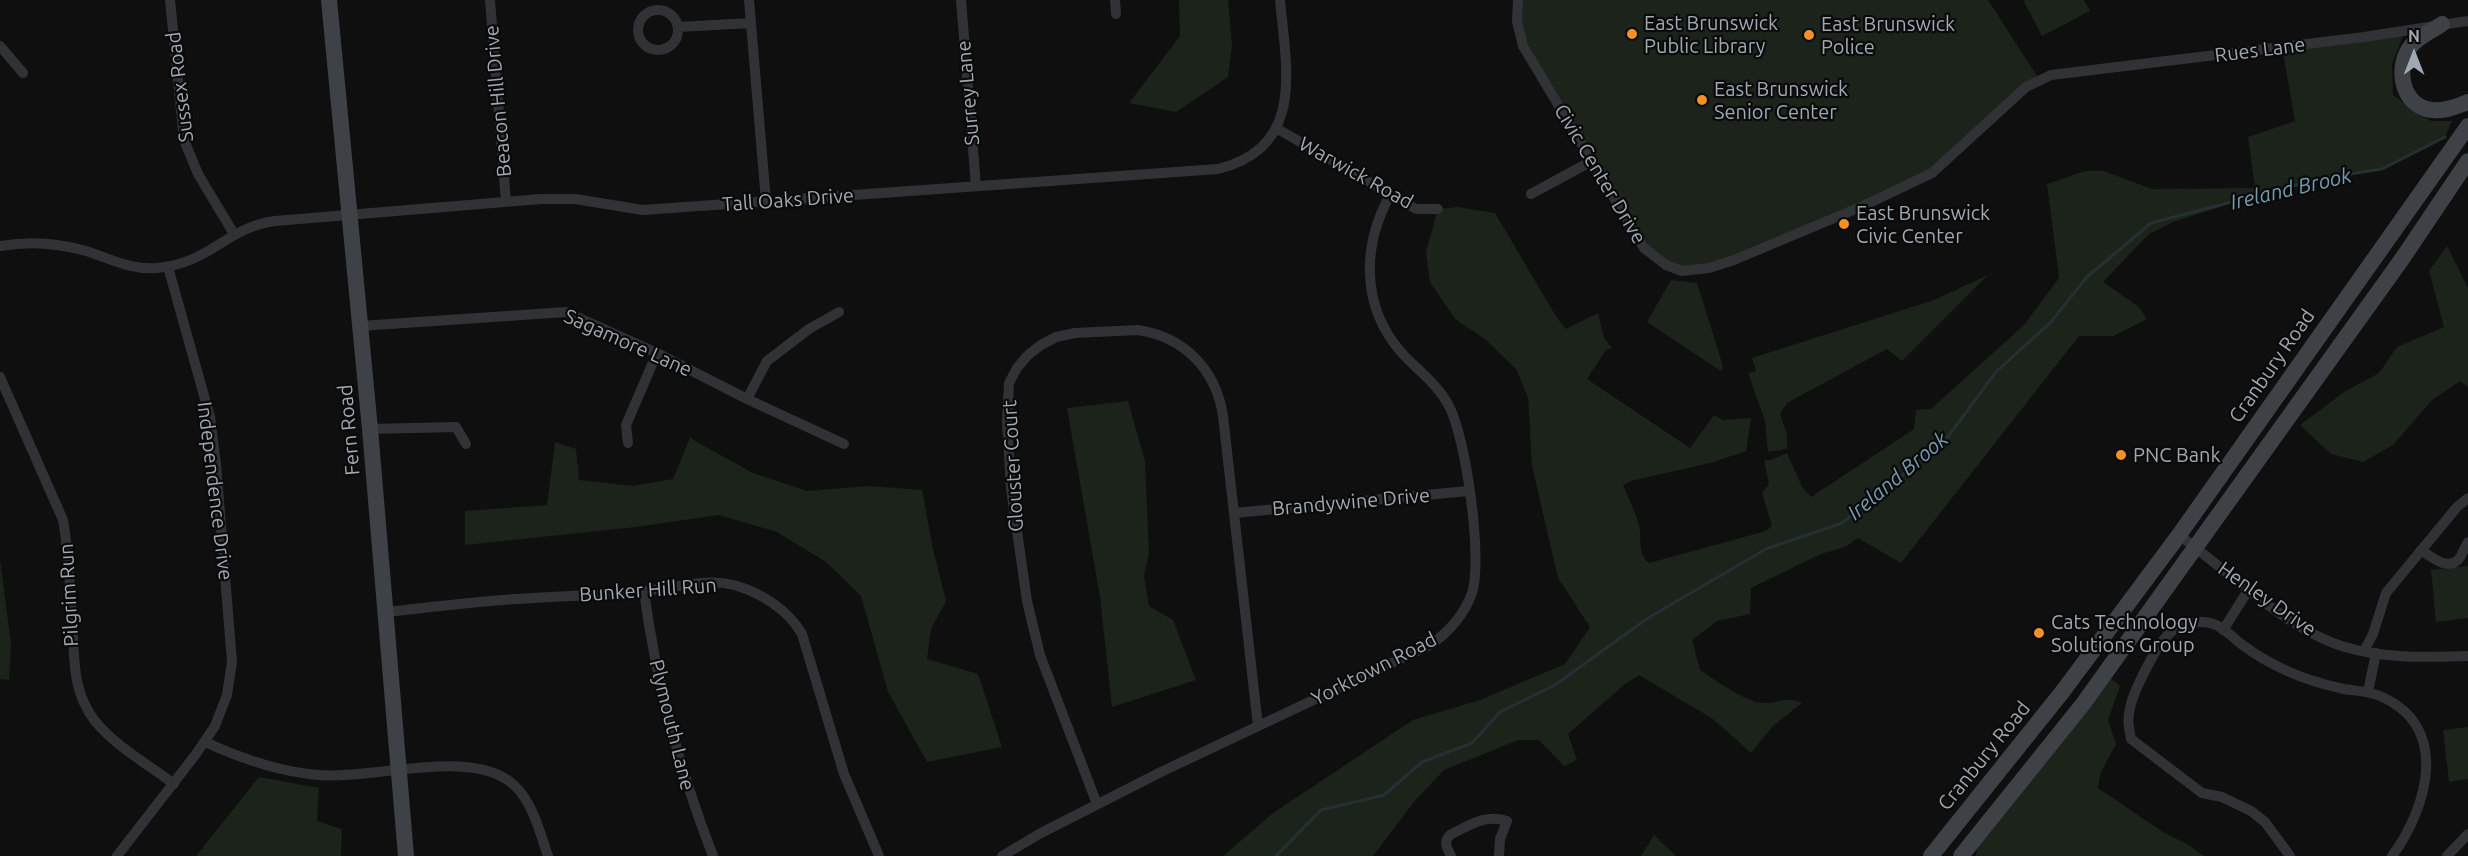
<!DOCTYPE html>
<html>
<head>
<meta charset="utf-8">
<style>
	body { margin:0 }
	#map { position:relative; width:2468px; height:856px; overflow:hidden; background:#0f0f10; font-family:Ubuntu,sans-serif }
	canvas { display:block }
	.north { position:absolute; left:2384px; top:24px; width:60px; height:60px; -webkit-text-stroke:4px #0a0a0b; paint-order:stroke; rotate:0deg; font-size:16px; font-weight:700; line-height:24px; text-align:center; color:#a0a8b2 }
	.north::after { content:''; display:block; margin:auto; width:21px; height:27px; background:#a0a8b2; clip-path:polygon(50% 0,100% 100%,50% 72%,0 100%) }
</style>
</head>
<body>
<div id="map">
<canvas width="2468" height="856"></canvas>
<div class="north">N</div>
</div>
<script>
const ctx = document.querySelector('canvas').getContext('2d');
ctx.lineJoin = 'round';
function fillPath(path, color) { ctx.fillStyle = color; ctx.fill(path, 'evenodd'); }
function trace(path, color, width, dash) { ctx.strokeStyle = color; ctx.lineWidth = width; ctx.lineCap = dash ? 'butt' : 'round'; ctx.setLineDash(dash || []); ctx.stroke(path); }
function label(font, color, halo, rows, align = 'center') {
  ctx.font = font + ' Ubuntu,sans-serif'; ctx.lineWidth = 4.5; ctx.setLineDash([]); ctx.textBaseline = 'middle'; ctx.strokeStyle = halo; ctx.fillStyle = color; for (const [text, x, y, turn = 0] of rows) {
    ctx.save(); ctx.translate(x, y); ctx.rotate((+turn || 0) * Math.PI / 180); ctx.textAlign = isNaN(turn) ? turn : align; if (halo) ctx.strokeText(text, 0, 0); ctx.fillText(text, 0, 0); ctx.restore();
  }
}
const green = new Path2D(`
	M1179 0H1228L1232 45 1228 77 1176 112 1129 103 1180 36Z
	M1518 0H1988L2039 79 1913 183 1694 271 1654 258 1527 54Z
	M2023 0H2084L2090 11 2042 36Z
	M2405 31 2392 64 2393 95 2431 121H2452L2445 137 2382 169 2324 178 2264 193 2173 222 2149 234 2103 282 2138 306 2147 319 2113 336H2079L1901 563 1858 538 1845 547 1821 554 1751 588 1750 614 1717 621 1692 640 1700 670C1714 679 1745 702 1762 703 1777 704 1788 695 1802 703L1773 726 1751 753 1713 719 1639 675 1625 684 1568 734 1577 760 1564 766 1539 740H1518L1444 770 1414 802 1373 856H1223L1273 813 1413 720 1480 700 1565 664 1590 627 1558 578 1532 466 1528 397 1516 369 1485 339 1455 319 1430 282 1426 252 1438 209 1457 207 1495 213 1557 318 1566 329 1598 313 1604 338 1612 348 1606 350 1587 379 1690 448 1714 415 1723 420 1751 418 1746 451 1710 463 1631 481 1623 485C1628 498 1635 510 1638 522 1643 536 1636 552 1649 563L1766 531 1772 526 1762 493 1769 484 1764 460H1771L1787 453 1802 487 1811 497 1914 429 1916 410 1931 409 2024 325 2059 278 2047 184 2085 171H2104L2152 189 2255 188 2248 137 2295 121 2282 47Z
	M2447 246 2468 288V387L2460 381 2432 400 2393 445 2363 462 2331 454 2300 425 2344 392 2379 373 2397 347 2444 327 2429 271Z
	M1988 275 1902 361 1887 349 1787 403 1780 414 1787 434V449L1768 452 1765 421 1748 373 1756 371 1752 358 1934 300Z
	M1671 280 1697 283 1723 366 1721 371 1647 322Z
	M1128 401 1145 461 1149 553 1144 576 1149 606 1173 620 1196 680 1112 707 1100 597 1067 408Z
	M690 438 753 473 807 491 869 486 922 490 933 549 946 601 931 629 927 659 978 674 1002 747 927 762 888 692 861 596 826 562 777 532 719 515 636 527 465 545V511L547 505 555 442 576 449 579 480 633 486 673 479Z
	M0 559 11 644 9 680 0 679Z
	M2468 566V618L2436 622 2431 570Z
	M2110 678 2120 686 2108 720 2116 744 2100 774 2098 788 2163 832 2187 844 2204 856H1976L1978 842Z
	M2468 727V779L2449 782 2443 730Z
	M259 777 319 788 317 821 342 829 341 856H196Z
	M1654 835 1676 856H1641Z`);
const stream = new Path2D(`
	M1276 856 1321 810 1384 795 1422 762 1472 743 1500 712 1555 685 1648 618 1766 549 1842 523 1944 442 1996 372 2051 322 2087 277 2151 223 2324 178 2382 169 2445 137`);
const street = new Path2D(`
	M170 0 184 140 198 174 234 234
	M490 0 506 202
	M749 0 766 201
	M961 0 976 186
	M1115 0 1116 14
	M1518 0 1517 21 1523 46 1644 248 1666 265 1682 271 1709 268 1734 260 1863 206 1932 173 2026 87 2051 75 2364 37 2468 21
	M638 30a20 20 0 1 1 40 0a20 20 0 1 1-40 0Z
	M678 27 751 23
	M0 46 23 73
	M1276 128 1416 209H1438
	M1531 194 1590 162
	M0 246C29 241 58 243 86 251 111 259 131 270 157 268 209 264 227 227 275 221L541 199H575L643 210 1218 169C1306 148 1286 67 1280 0
	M360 326 566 312 657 353 747 399 844 444
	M0 377 63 520C69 554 70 587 72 621 75 657 71 690 95 721 115 746 148 764 174 784
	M747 399 767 361 809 329 839 312
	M370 429 456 427 466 444
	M628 443 626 425 657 353
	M1234 513 1468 491
	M2179 535C2229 572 2286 629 2345 647 2385 659 2427 657 2468 656
	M2421 550C2432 558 2451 573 2461 556 2463 551 2465 547 2468 542
	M644 591C656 682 680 771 713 856
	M385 612C424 608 464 603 503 600 550 596 597 596 644 591 674 588 704 578 734 585 762 593 788 610 802 634L844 774 879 856
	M2223 630 2249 589
	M2364 651 2373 634 2386 593 2457 507 2468 498
	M2368 692 2376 653
	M205 742C242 759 279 772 319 775 373 780 474 746 515 786 533 803 540 833 548 856
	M1097 804 1040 655 1027 601 1011 489 1007 421 1009 383 1017 368 1028 355 1041 345 1056 337 1075 333 1138 330C1184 337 1216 369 1223 416L1258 726
	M117 856 196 754 215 726 227 695 232 662 216 464 210 417 168 267
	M1002 856 1041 833 1163 771 1430 645C1449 632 1464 615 1472 593 1483 559 1466 438 1449 406 1437 383 1417 370 1401 352 1361 306 1362 246 1390 195
	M1451 856C1447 848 1443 842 1450 835 1470 825 1485 814 1507 821L1500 839 1499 856
	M2290 856 2265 822 2251 811 2222 797 2202 793 2131 739C2129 729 2127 719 2130 708 2133 692 2156 646 2168 635 2174 628 2183 624 2192 623 2200 621 2211 622 2218 626 2228 631 2235 640 2244 646 2257 656 2272 664 2287 671 2305 679 2325 685 2344 689 2356 691 2368 691 2380 696 2451 726 2428 807 2392 856
	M2447 856 2468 834`);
const secondary = new Path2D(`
	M329 0 370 429 406 856
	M2442 24C2432 31 2419 36 2411 46 2396 65 2400 102 2427 109 2441 113 2455 107 2468 102
	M1931 856 2063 691 2179 535 2468 126
	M1961 856 2083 704 2402 259 2468 161`);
const markers = [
	[1632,34,6,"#f39124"],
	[1809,35,6,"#f39124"],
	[1702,100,6,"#f39124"],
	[1844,224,6,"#f39124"],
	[2121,455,6,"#f39124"],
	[2039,633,6,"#f39124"]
];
const poiNames = [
	["East Brunswick",1644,23],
	["Public Library",1644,46],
	["East Brunswick",1821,24],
	["Police",1821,47],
	["East Brunswick",1714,89],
	["Senior Center",1714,112],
	["East Brunswick",1856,213],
	["Civic Center",1856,236],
	["PNC Bank",2133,455],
	["Cats Technology",2051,622],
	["Solutions Group",2051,645]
];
const streetNames = [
	["Rues Lane",2260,50,-7],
	["Sussex Road",180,87,-97],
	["Surrey Lane",968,93,-95],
	["Beacon Hill Drive",498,101,-95],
	["Warwick Road",1356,173,29],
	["Civic Center Drive",1600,174,59],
	["Tall Oaks Drive",788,200,-4],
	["Sagamore Lane",628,343,24],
	["Cranbury Road",2272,366,-55],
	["Fern Road",349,430,-95],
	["Glouster Court",1013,466,-93],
	["Independence Drive",215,491,83],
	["Brandywine Drive",1351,502,-5],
	["Bunker Hill Run",648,590,-4],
	["Pilgrim Run",69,595,-93],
	["Henley Drive",2267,599,35],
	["Yorktown Road",1374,669,-27],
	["Plymouth Lane",672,725,76],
	["Cranbury Road",1984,756,-51]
];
const waterNames = [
	["Ireland Brook",2291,189,-13],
	["Ireland Brook",1898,476,-40]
];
fillPath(green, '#1b231b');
trace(stream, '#262f34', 3);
trace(street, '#303235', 10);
trace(secondary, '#3e4145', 16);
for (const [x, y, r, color] of markers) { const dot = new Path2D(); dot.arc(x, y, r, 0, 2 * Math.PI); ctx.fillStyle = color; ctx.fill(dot); trace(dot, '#0a0a0b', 2); }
label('20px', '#a0a8b2', '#0a0a0b', poiNames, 'left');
label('20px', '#a0a8b2', '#0a0a0b', streetNames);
label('italic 21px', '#759bae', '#0a0a0b', waterNames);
</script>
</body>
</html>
